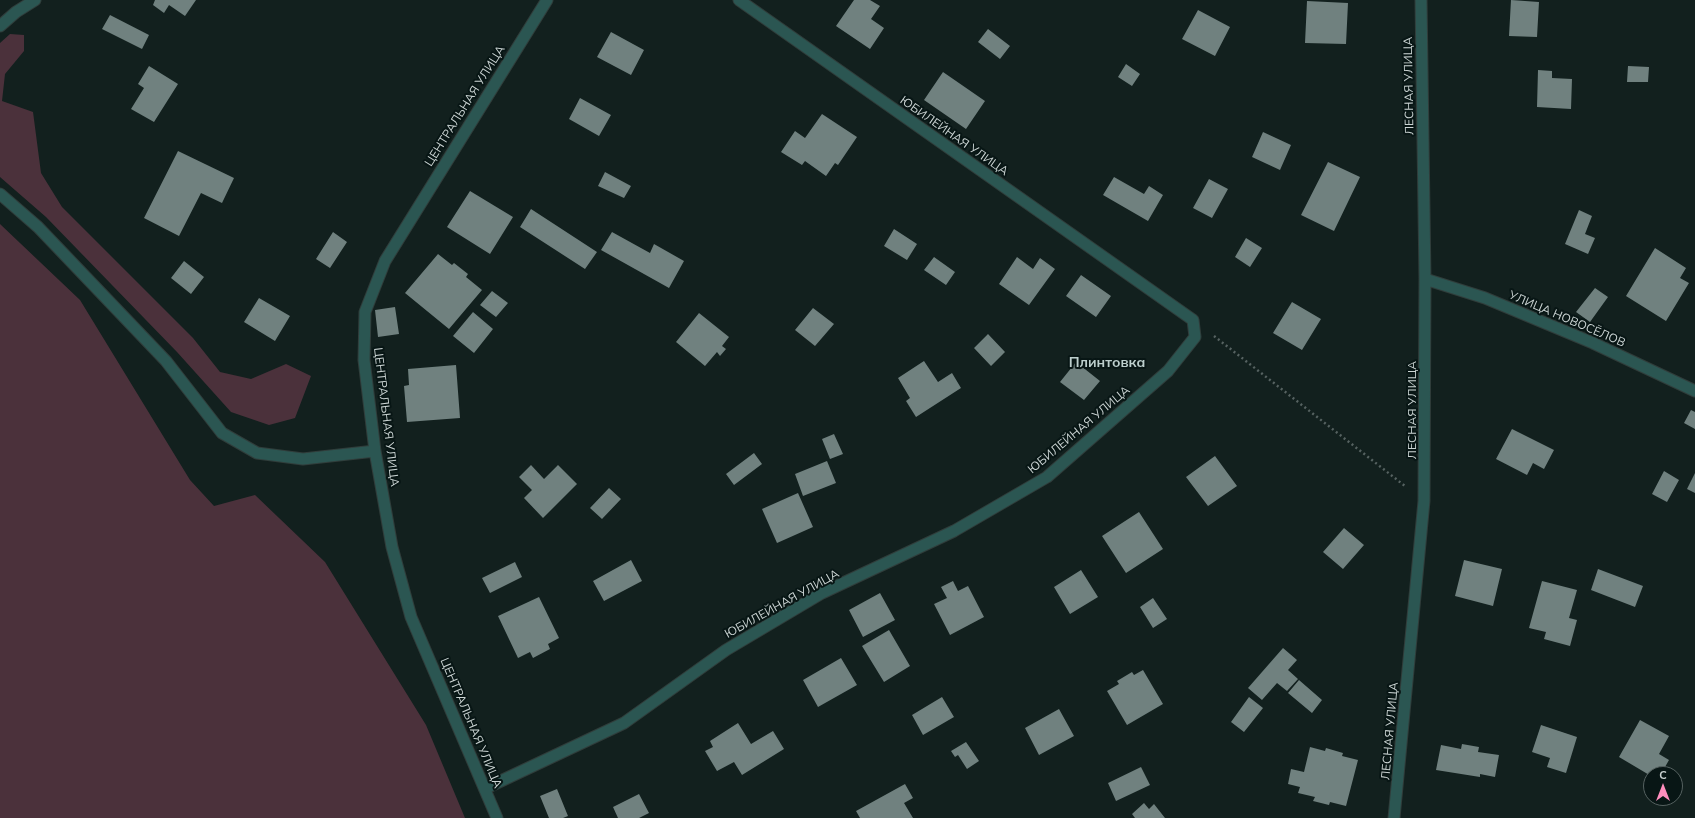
<!DOCTYPE html>
<html>
<head>
<meta charset="utf-8">
<style>
	body { margin:0 }
	#map { position:relative; width:1695px; height:818px; overflow:hidden; background:#12201e; font-family:Mulish,sans-serif }
	canvas { display:block }
	.north { position:absolute; left:1643px; top:766px; width:40px; height:40px; box-sizing:border-box; background:#081615; border:1px solid #566261; border-radius:50%; rotate:0deg; font-size:11px; font-weight:700; line-height:16px; text-align:center; color:#cbd4d3 }
	.north::after { content:''; display:block; margin:auto; width:14px; height:18px; background:#fe8ebd; clip-path:polygon(50% 0,100% 100%,50% 72%,0 100%) }
</style>
</head>
<body>
<div id="map">
<canvas width="1695" height="818"></canvas>
<div class="north">С</div>
</div>
<script>
const ctx = document.querySelector('canvas').getContext('2d');
ctx.lineJoin = 'round';
function fillPath(path, color) { ctx.fillStyle = color; ctx.fill(path, 'evenodd'); }
function trace(path, color, width, dash) { ctx.strokeStyle = color; ctx.lineWidth = width; ctx.lineCap = dash ? 'butt' : 'round'; ctx.setLineDash(dash || []); ctx.stroke(path); }
function label(font, color, halo, rows, align = 'center') {
  ctx.font = font + ' Mulish,sans-serif'; ctx.lineWidth = 4; ctx.setLineDash([]); ctx.textBaseline = 'middle'; ctx.strokeStyle = halo; ctx.fillStyle = color; for (const [text, x, y, turn = 0] of rows) {
    ctx.save(); ctx.translate(x, y); ctx.rotate((+turn || 0) * Math.PI / 180); ctx.textAlign = isNaN(turn) ? turn : align; if (halo) ctx.strokeText(text, 0, 0); ctx.fillText(text, 0, 0); ctx.restore();
  }
}
const green = new Path2D(`
	M10 34 24 35V51L5 74 2 101 33 112 41 173 62 207 193 338 220 372 251 379 286 364 311 376 295 418 269 425 231 412 177 352 46 217 0 177V43Z
	M0 224 80 300 190 480 214 506 255 495 325 562 426 725 465 818H0Z`);
const building = new Path2D(`
	M155 0H196L185 16 169 5 164 13 153 5Z
	M854 0H870L880 6 871 19 884 28 870 49 836 26Z
	M1511 0 1539 2 1537 37 1509 36Z
	M1307 1 1348 3 1346 44 1305 43Z
	M1198 10 1230 27 1215 56 1182 39Z
	M110 15 149 35 142 49 102 29Z
	M988 29 1010 46 1000 59 978 42Z
	M611 32 644 50 631 75 597 57Z
	M1126 64 1140 74 1132 86 1118 77Z
	M149 66 178 84 154 122 131 109 144 88 138 84Z
	M1628 66 1649 67 1648 82H1627Z
	M1538 70 1552 71V78L1572 79 1571 109 1537 107Z
	M943 72 985 101 966 129 924 100Z
	M580 98 611 115 599 136 569 119Z
	M822 114 857 137 838 165 835 163 826 176 805 161 802 165 781 152 795 131 805 138Z
	M1263 132 1291 145 1280 170 1252 157Z
	M178 151 234 178 222 203 201 193 179 236 144 218Z
	M1328 162 1360 177 1334 231 1301 215Z
	M605 172 631 186 624 198 598 186Z
	M1114 177 1144 194 1149 186 1163 195 1148 221 1103 195Z
	M1209 179 1228 189 1212 218 1193 208Z
	M470 191 513 217 490 254 447 227Z
	M531 209 597 252 585 269 520 227Z
	M1579 210 1592 216 1585 234 1595 238 1588 254 1565 244Z
	M894 229 917 244 907 260 884 246Z
	M333 232 347 242 330 268 316 259Z
	M612 232 650 253 654 244 684 261 669 288 601 250Z
	M1246 238 1262 248 1250 267 1235 257Z
	M1655 248 1686 268 1680 278 1689 283 1666 321 1626 296Z
	M438 254 452 265 454 263 468 274 466 277 482 290 449 329 405 293Z
	M934 257 955 272 946 285 924 270Z
	M1017 257 1033 269 1040 258 1055 269 1029 305 999 284Z
	M184 261 204 277 191 294 171 278Z
	M1081 275 1111 296 1096 317 1066 296Z
	M1595 288 1608 297 1590 322 1576 312Z
	M492 291 508 303 496 317 480 305Z
	M259 298 290 316 275 341 244 322Z
	M1292 302 1321 319 1302 350 1273 333Z
	M395 307 399 334 378 337 375 310Z
	M813 308 834 324 815 346 795 330Z
	M473 312 493 329 474 353 453 336Z
	M699 313 729 337 722 346 726 349 720 356 717 352 705 366 676 342Z
	M988 334 1005 352 991 366 974 348Z
	M924 361 938 382 952 373 961 388 916 417 906 401 910 398 898 378Z
	M1076 362 1100 381 1084 400 1060 382Z
	M456 365 460 418 407 422 404 386 409 385 408 369Z
	M1691 410 1695 412V429L1684 423Z
	M1512 429 1554 450 1544 469 1533 463 1527 475 1496 459Z
	M834 434 843 454 830 459 822 439Z
	M754 453 762 464 734 485 726 474Z
	M1215 456 1237 486 1208 506 1186 477Z
	M827 461 836 483 803 496 795 474Z
	M531 465 544 479 558 465 577 484 543 518 524 498 532 490 519 477Z
	M1664 471 1679 480 1667 502 1652 494Z
	M1695 473V493L1687 489Z
	M609 488 621 499 602 519 590 508Z
	M798 493 813 527 777 543 762 509Z
	M1139 512 1163 549 1126 573 1102 536Z
	M1344 528 1364 545 1343 569 1323 552Z
	M631 560 642 581 604 601 593 581Z
	M1464 560 1502 569 1493 606 1455 596Z
	M515 562 522 577 490 593 482 578Z
	M1598 569 1643 586 1635 607 1591 590Z
	M1081 570 1098 597 1070 614 1054 587Z
	M953 581 958 591 968 586 984 617 950 635 934 604 947 598 941 587Z
	M1542 581 1577 590 1569 618 1577 620 1570 646 1544 639 1546 632 1529 628Z
	M880 593 895 620 863 637 849 610Z
	M539 597 559 638 548 644 550 649 533 658 530 652 518 658 498 616Z
	M1153 598 1167 619 1153 628 1140 607Z
	M889 630 910 666 884 682 862 646Z
	M1283 648 1297 660 1288 670 1298 679 1287 691 1277 683 1262 700 1248 688Z
	M841 658 857 685 818 707 803 680Z
	M1143 670 1163 704 1127 725 1107 691 1119 684 1117 681 1132 672 1134 675Z
	M1299 680 1322 700 1312 713 1288 693Z
	M942 697 954 717 923 735 912 715Z
	M1249 697 1263 708 1244 732 1231 722Z
	M1059 709 1074 736 1039 755 1025 728Z
	M1640 720 1669 736 1659 754 1669 760 1661 774H1651V776L1619 757Z
	M738 723 751 744 773 731 784 749 742 775 734 762 717 771 705 751 713 747 710 741Z
	M1541 725 1577 737 1566 773 1547 767 1550 758 1532 752Z
	M966 742 979 761 967 769 958 755 955 757 951 751Z
	M1462 744 1479 747 1478 752 1499 755 1495 777 1480 774V777L1436 770 1441 745 1461 749Z
	M1310 747 1325 751 1326 748 1343 753 1342 756 1358 760 1346 806 1330 802 1329 805 1313 801 1315 797 1298 793 1300 787 1288 784 1291 769 1304 772Z
	M1141 767 1150 785 1116 801 1108 783Z
	M905 784 913 798 904 803 913 818H860L856 811Z
	M557 789 568 816 563 818H549L540 796Z
	M639 794 649 813 639 818H618L613 807Z
	M1144 803 1149 809 1154 804 1165 818H1135L1132 814Z`);
const path = new Path2D(`
	M1214 336 1405 486`);
const minor = new Path2D(`
	M0 26 16 12 35 0
	M0 194 38 227 166 361 222 433 257 453 303 459 375 451
	M1425 279 1485 298 1593 343 1695 391
	M486 788 624 723 726 650 822 593 954 531 1047 477 1168 371 1195 337 1193 320 739 0
	M497 818 411 617 392 547 375 451 364 360 365 312 385 261 547 0
	M1394 818 1424 501 1425 279 1421 0`);
const streetNames = [
	["ЛЕСНАЯ УЛИЦА",1409,86,-91],
	["ЦЕНТРАЛЬНАЯ УЛИЦА",465,106,-58],
	["ЮБИЛЕЙНАЯ УЛИЦА",954,136,35],
	["УЛИЦА НОВОСЁЛОВ",1567,319,23],
	["ЛЕСНАЯ УЛИЦА",1412,410,-90],
	["ЦЕНТРАЛЬНАЯ УЛИЦА",386,417,83],
	["ЮБИЛЕЙНАЯ УЛИЦА",1079,430,-40],
	["ЮБИЛЕЙНАЯ УЛИЦА",782,604,-29],
	["ЦЕНТРАЛЬНАЯ УЛИЦА",471,723,67],
	["ЛЕСНАЯ УЛИЦА",1390,731,-85]
];
const quarterNames = [
	["Плинтовка",1107,363]
];
fillPath(green, '#4b313b');
fillPath(building, '#70817f');
trace(minor, '#303d3b', 13);
trace(path, '#566261', 2.5, [2, 3]);
trace(minor, '#2b5652', 11);
label('12px', '#cbd4d3', '#081615', streetNames);
label('bold 14px', '#bdcfcd', '#081615', quarterNames);
</script>
</body>
</html>
